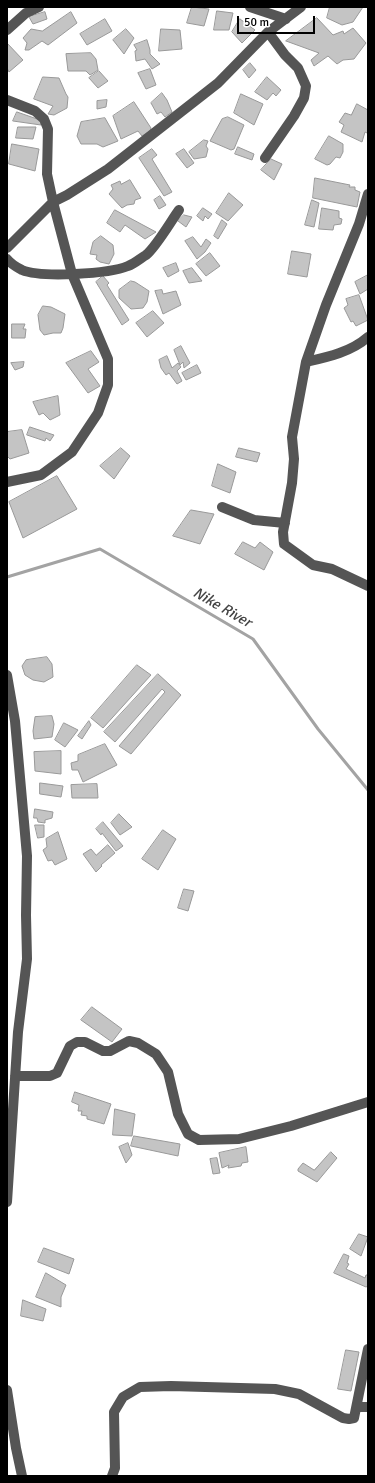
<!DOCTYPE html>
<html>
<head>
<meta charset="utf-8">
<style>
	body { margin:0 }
	#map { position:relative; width:375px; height:1483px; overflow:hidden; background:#fff; font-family:Signika,sans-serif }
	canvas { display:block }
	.frame { position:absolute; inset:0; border:8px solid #000; pointer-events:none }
	.scale { position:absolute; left:237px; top:16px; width:78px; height:18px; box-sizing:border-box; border:2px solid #000; border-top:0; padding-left:5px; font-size:12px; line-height:14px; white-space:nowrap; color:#000; -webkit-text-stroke:3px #fff; paint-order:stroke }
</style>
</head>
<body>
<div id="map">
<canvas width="375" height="1483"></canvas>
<div class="frame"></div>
<div class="scale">50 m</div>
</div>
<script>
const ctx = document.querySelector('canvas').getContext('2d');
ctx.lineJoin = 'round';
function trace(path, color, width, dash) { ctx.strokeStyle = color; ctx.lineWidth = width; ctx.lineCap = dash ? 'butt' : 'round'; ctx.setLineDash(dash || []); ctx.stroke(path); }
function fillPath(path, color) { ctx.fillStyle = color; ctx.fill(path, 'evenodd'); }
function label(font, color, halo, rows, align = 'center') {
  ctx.font = font + ' Signika,sans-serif'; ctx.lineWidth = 3; ctx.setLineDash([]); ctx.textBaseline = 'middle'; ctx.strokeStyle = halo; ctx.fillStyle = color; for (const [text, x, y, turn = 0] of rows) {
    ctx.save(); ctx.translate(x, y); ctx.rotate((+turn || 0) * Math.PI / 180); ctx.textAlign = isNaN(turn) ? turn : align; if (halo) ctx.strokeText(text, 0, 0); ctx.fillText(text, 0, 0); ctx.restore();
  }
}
const stream = new Path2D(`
	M7 577 100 549 253 639 318 729 368 790`);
const building = new Path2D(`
	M192 7 209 9 204 26 187 23Z
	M330 7H363L353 22 342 25 327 18Z
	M217 11 233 13 229 30H214Z
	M45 12 47 19 33 24 29 17Z
	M71 12 77 23 48 45 42 41 29 50H25L27 43 23 38 31 29 42 31Z
	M317 18 333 35 343 31 344 34 353 28 366 43 354 59 343 60 337 64 328 56 314 66 311 60 319 53 286 41Z
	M105 19 112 31 87 45 80 34Z
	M240 19 255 30 242 43 232 32Z
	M126 29 134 38 124 54 113 40Z
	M161 29 180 30 182 49 159 51Z
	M147 40 150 50V54L160 64 152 69 145 59 136 61 135 51 137 50 134 45Z
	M7 43 23 60 9 72 7 68Z
	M91 53 96 59 98 70 95 72 90 75 86 71H68L66 54Z
	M250 63 256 70 249 78 243 70Z
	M150 69 156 85 146 89 138 73Z
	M99 71 108 81 98 88 89 78Z
	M43 77 59 78 66 94 68 97 67 108 54 115 48 114 53 106 34 99Z
	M267 77 281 90 276 96 273 93 267 100 255 92Z
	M162 93 167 100 172 112 165 117 161 112 157 114 151 103Z
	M241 94 263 104 254 125 234 113Z
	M107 100 106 107 97 109V101Z
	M134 102 151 128 150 131 142 136 138 131 121 139 113 116Z
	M357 104 368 110V131L367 133 365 132 362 142 341 132 344 125 339 122 345 113 351 115Z
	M17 112 40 120 41 125 13 121Z
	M228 117 244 125 234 149 231 150 210 141 222 119Z
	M105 118 118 141 103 147 97 144H81L77 136 81 122Z
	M18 127H36L33 139 16 138Z
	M329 136 343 144V152L340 158 336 157 330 164 327 165 315 159Z
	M204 140 208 141 206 146 208 149 206 157 194 159 189 152Z
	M12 144 39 149 35 171 9 164Z
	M238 147 254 154 252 160 235 154Z
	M152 149 157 155 152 159 172 192 164 196 139 158Z
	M184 149 194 163 187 168 176 154Z
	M271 159 282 164 274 180 261 170Z
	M315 178 350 185 349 187H355V190L360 192 357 207 313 198Z
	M130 180 141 198 135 200 134 204 127 205 122 208 109 194 113 189 111 185 120 181 121 184Z
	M229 193 243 205 228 221 216 213Z
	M160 196 166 205 159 209 154 200Z
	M312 200 319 203 314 227 305 225Z
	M203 208 212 214 208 219 205 216 203 221 197 216Z
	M322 208 339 211V218L342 219 341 224 334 225 333 230 319 229Z
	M115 210 156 232 145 239 125 225 120 232 107 223Z
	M184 215 192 217 186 227 178 221Z
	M222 220 227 224 218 239 214 236Z
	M101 236 113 245 114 254 109 264 100 262 96 259 97 255 90 254 93 242Z
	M193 237 201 247 206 239 211 243 205 252 197 259 185 241Z
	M292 251 311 254 307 277 288 274Z
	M210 253 220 266 206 276 196 264Z
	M176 263 179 271 168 277 163 268Z
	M192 268 202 281 189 283 183 271Z
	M368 275V289L360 294 355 282Z
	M103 276 109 283 107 285 129 320 122 325 96 282Z
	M131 281 135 282 149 291 147 302 143 308 131 309 119 298V290Z
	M162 290 163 294 176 291 181 305 163 314 155 291Z
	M359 295 368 320 356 326 353 321 351 322 344 308 348 305 346 299Z
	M43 306 51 307 65 314 63 328 61 333H53L44 335 40 330 38 315Z
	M153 311 164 323 147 337 136 323Z
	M12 324H25L23 329H26L25 338H12Z
	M181 346 190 363 184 368 183 362 180 365 174 350Z
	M91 351 99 362 88 369 100 386 88 393 66 363Z
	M167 356 172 368 178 363 181 367 177 371 182 381 177 384 169 373 166 375 161 368 159 360Z
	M24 362 23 367 15 370 11 363Z
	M197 365 201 373 186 380 182 373Z
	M58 396 60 415 50 420 43 413 39 415 33 402Z
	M30 427 54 435 50 441 46 438 45 441 27 435Z
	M22 430 29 453 10 459 7 456V432Z
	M121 448 130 456 114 479 100 466Z
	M239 448 260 453 257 462 236 457Z
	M218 464 236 472 230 493 212 486Z
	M57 476 77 509 23 538 9 502Z
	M191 510 214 514 200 544 173 536Z
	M243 542 255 548 260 542 273 552 264 570 235 554Z
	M47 657 52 664 53 677 44 682 33 680 25 675 22 666 26 660Z
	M137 665 151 675 103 728 91 718Z
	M158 674 181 695 131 754 119 746 165 692 162 689 115 742 104 732Z
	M52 716 54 724 52 737 34 739 33 731 35 717Z
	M89 721 91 725 82 739 78 736Z
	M64 723 78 730 65 747 55 740Z
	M105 744 117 765 83 782 78 770H72L71 763 78 761V755Z
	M61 751V774L35 771 34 752Z
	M40 783 63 786 61 797 40 794Z
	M97 784 98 798H72L71 785Z
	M35 809 53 812 52 818 45 820V823L38 822 37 818H34Z
	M119 814 132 827 120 835 111 823Z
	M103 822 123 846 116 851 102 833 101 835 96 829Z
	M35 825H44V837L38 838Z
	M163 830 176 839 158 870 142 859Z
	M58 832 67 859 55 865 52 860 48 861 43 850 47 847 46 839Z
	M108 845 115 853 101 865 102 866 96 872 83 854 91 849 96 855Z
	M184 889 194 891 188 911 178 908Z
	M92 1007 122 1029 112 1042 81 1020Z
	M75 1092 111 1104 104 1124 87 1119V1116L81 1115 82 1111H78L79 1105 72 1102Z
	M115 1109 135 1114 132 1136 113 1135Z
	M134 1136 180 1144 178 1156 131 1146Z
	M128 1143 132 1155 126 1163 119 1147Z
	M246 1147 248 1162 242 1163 241 1166 228 1168 229 1165 222 1168 219 1153Z
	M331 1152 337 1158 317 1182 298 1171V1169L303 1163 314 1170Z
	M217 1158 220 1173 213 1174 210 1159Z
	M359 1234 368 1237 361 1256 350 1249Z
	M44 1248 74 1259 69 1274 38 1262Z
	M344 1254 349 1256 347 1263 349 1264 346 1269 365 1278 366 1275H368V1286L366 1287 334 1273Z
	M46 1273 66 1285 61 1297V1307L36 1297Z
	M23 1300 46 1309 43 1321 21 1316Z
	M346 1350 359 1352 351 1391 338 1389Z`);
const minor = new Path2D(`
	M250 7 286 19
	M7 30 26 13 39 7
	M7 100 35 111 44 119 48 129 47 174 53 202 72 274 108 359V385L98 413 72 452 41 475 7 482
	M265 158 294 116 304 98 306 86 298 68 285 55 268 32
	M368 194 359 224 326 305 306 362 292 437 294 459 292 483 283 532 284 544 313 565 332 569 368 586
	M7 248 53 202 67 195 108 169 218 83 268 32 301 7
	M7 259C11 264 16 267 22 270 41 278 109 274 128 266 134 264 141 258 146 255 156 247 171 221 179 210
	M306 362C328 357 351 352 368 337
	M222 507 254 520 285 523
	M7 675 15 721 27 856 26 915 27 959 18 1032 7 1202
	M15 1076H50L57 1073 70 1046 77 1042H85L103 1051H110L129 1041 138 1043 156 1054 168 1072 178 1114 188 1134 199 1140 239 1139 291 1126 368 1102
	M7 1390 16 1448 22 1476
	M357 1407H368
	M112 1476 115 1468 114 1412 123 1397 140 1387 171 1386 275 1389 299 1394 343 1418 349 1419 354 1418 368 1349`);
const waterNames = [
	["Nike River",222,608,30]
];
trace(stream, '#a3a3a3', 3);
fillPath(building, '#c4c4c4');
trace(building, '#999', 1);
trace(minor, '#555', 10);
label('italic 15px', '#444', '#fff', waterNames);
</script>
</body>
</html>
